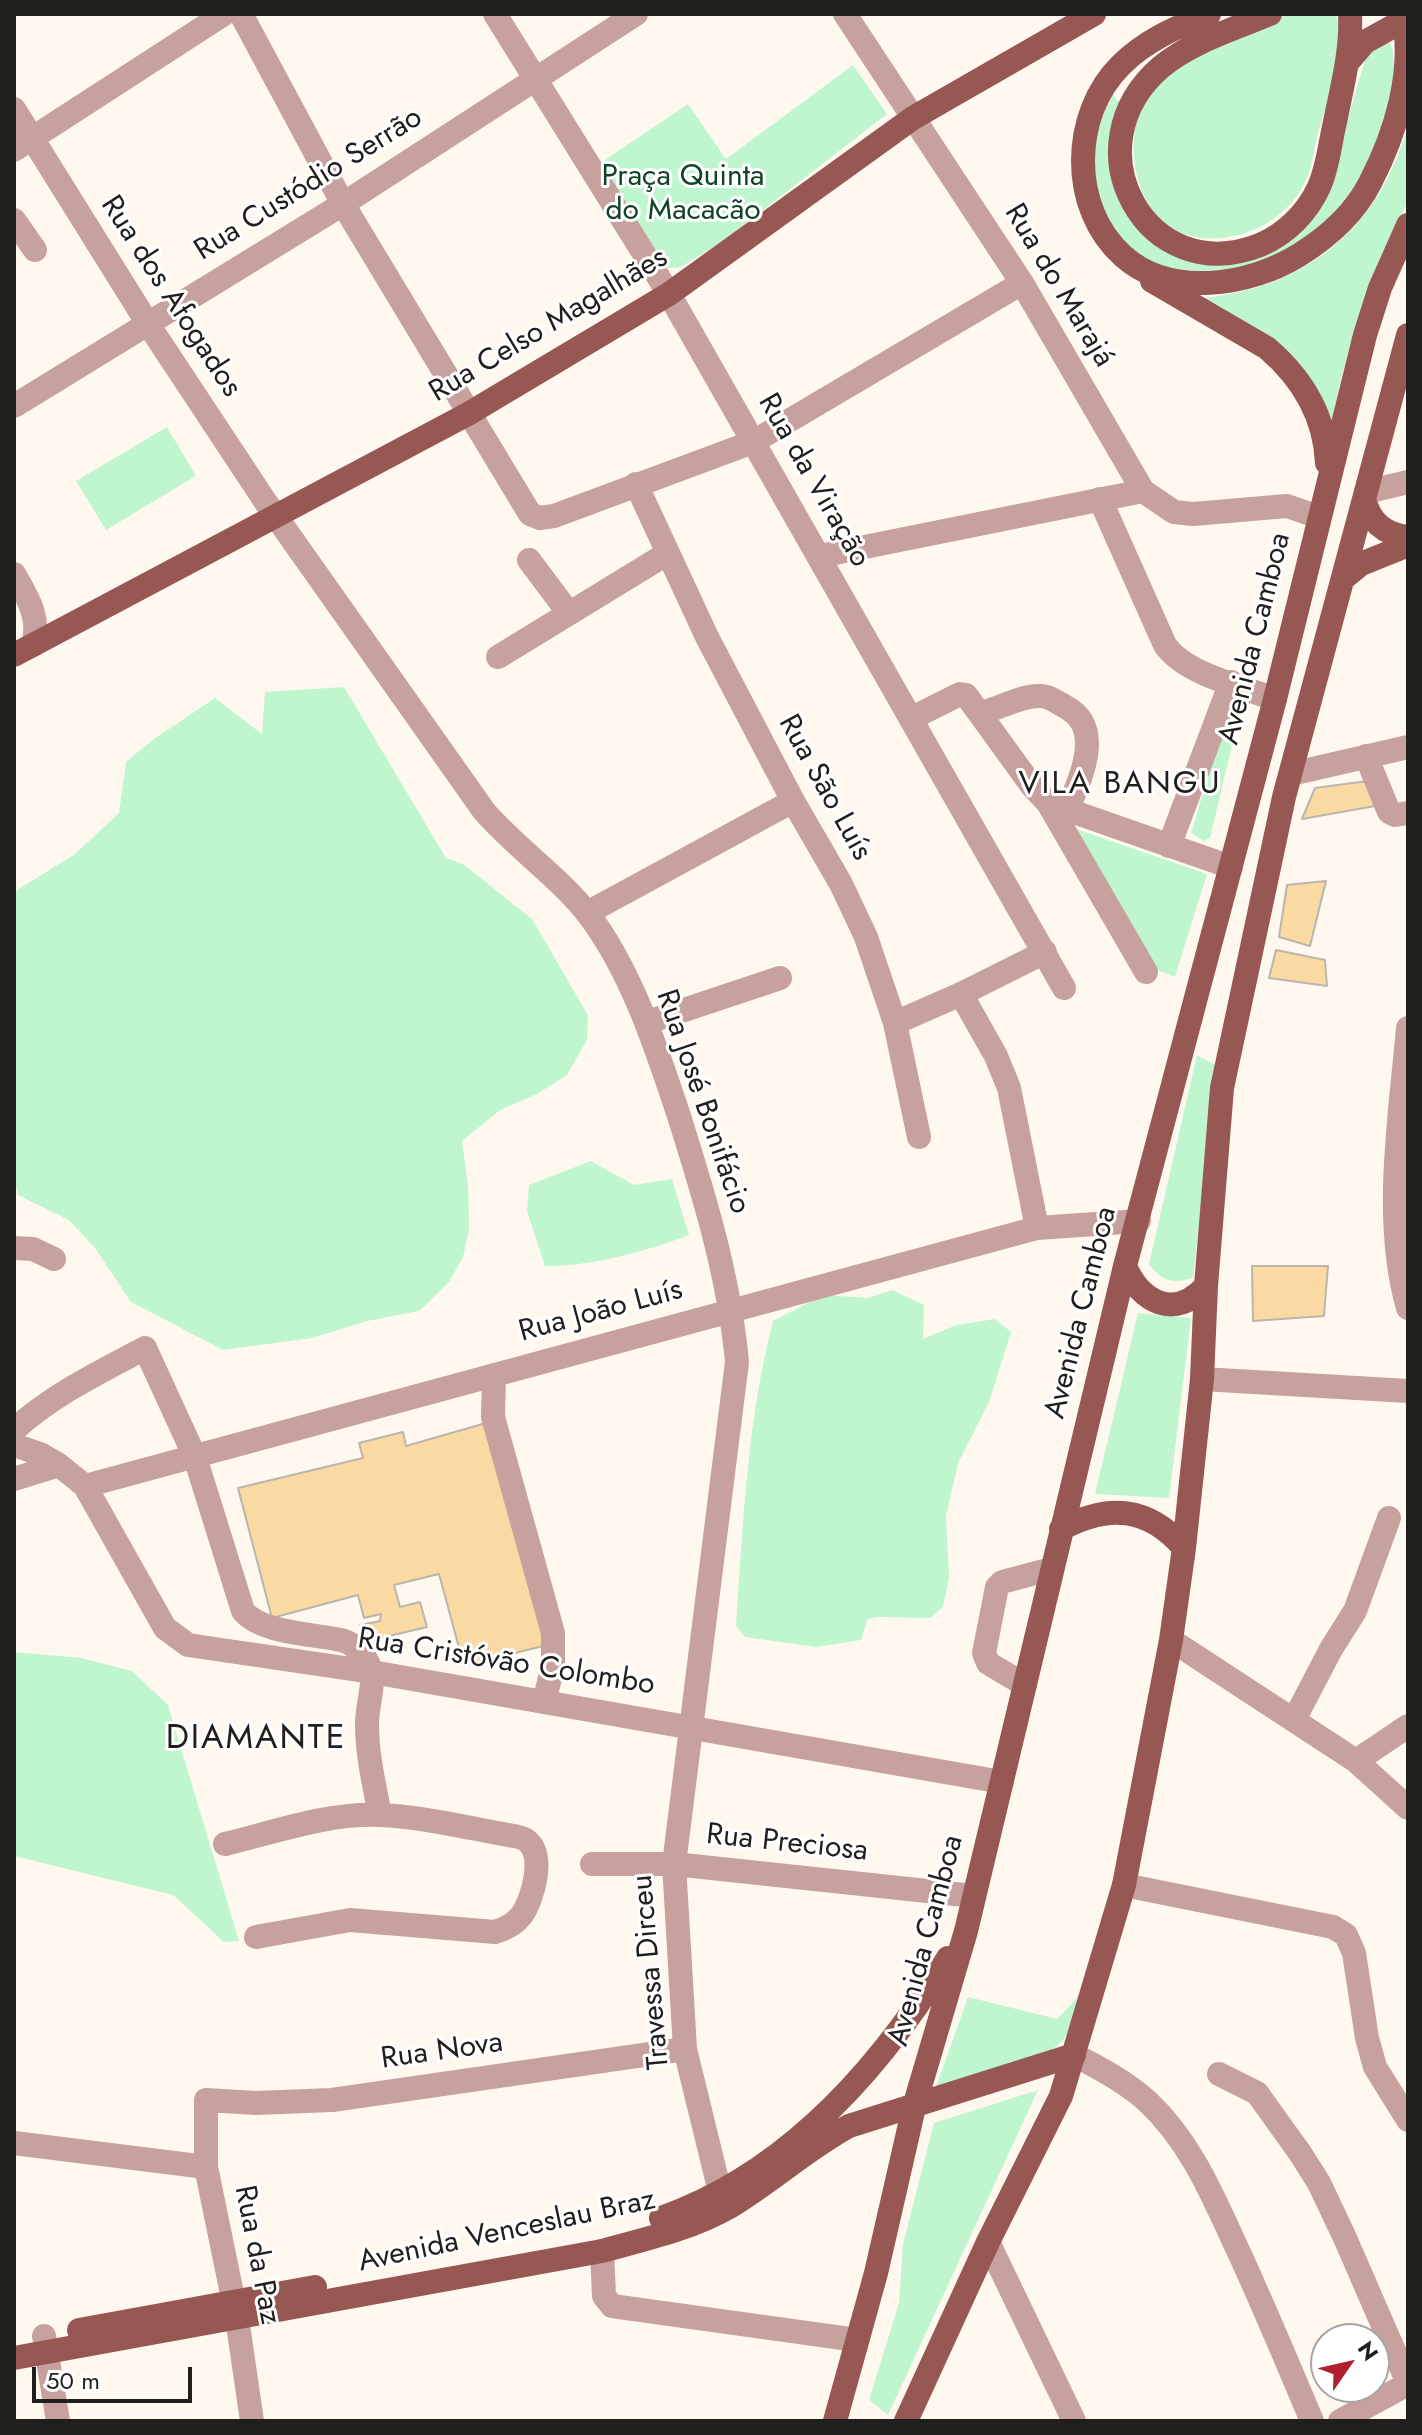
<!DOCTYPE html>
<html>
<head>
<meta charset="utf-8">
<style>
	body { margin:0 }
	#map { position:relative; width:1422px; height:2435px; overflow:hidden; background:#fef8ef; font-family:Jost,sans-serif }
	canvas { display:block }
	.frame { position:absolute; inset:0; border:16px solid #211f1c; pointer-events:none }
	.north { position:absolute; left:1310px; top:2323px; width:80px; height:80px; box-sizing:border-box; background:#fff; border:2px solid #a6a5a4; border-radius:50%; rotate:56deg; font-size:22px; font-weight:700; line-height:32px; text-align:center; color:#211f1c }
	.north::after { content:''; display:block; margin:auto; width:28px; height:36px; background:#b11e2f; clip-path:polygon(50% 0,100% 100%,50% 72%,0 100%) }
	.scale { position:absolute; left:32px; top:2367px; width:160px; height:36px; box-sizing:border-box; border:4px solid #211f1c; border-top:0; padding-left:10px; font-size:24px; line-height:28px; white-space:nowrap; color:#211f1c; -webkit-text-stroke:6px #fff; paint-order:stroke }
</style>
</head>
<body>
<div id="map">
<canvas width="1422" height="2435"></canvas>
<div class="frame"></div>
<div class="north">N</div>
<div class="scale">50 m</div>
</div>
<script>
const ctx = document.querySelector('canvas').getContext('2d');
ctx.lineJoin = 'round';
function fillPath(path, color) { ctx.fillStyle = color; ctx.fill(path, 'evenodd'); }
function trace(path, color, width, dash) { ctx.strokeStyle = color; ctx.lineWidth = width; ctx.lineCap = dash ? 'butt' : 'round'; ctx.setLineDash(dash || []); ctx.stroke(path); }
function label(font, color, halo, rows, align = 'center') {
  ctx.font = font + ' Jost,sans-serif'; ctx.lineWidth = 6; ctx.setLineDash([]); ctx.textBaseline = 'middle'; ctx.strokeStyle = halo; ctx.fillStyle = color; for (const [text, x, y, turn = 0] of rows) {
    ctx.save(); ctx.translate(x, y); ctx.rotate((+turn || 0) * Math.PI / 180); ctx.textAlign = isNaN(turn) ? turn : align; if (halo) ctx.strokeText(text, 0, 0); ctx.fillText(text, 0, 0); ctx.restore();
  }
}
const green = new Path2D(`
	M1289 14H1336C1349 51 1328 98 1318 133 1314 150 1312 171 1303 186 1282 226 1226 250 1182 233 1129 212 1119 125 1155 84 1178 58 1255 26 1289 14Z
	M1389 41C1400 61 1390 104 1384 125 1371 167 1341 213 1305 238 1291 248 1273 259 1256 264 1228 273 1168 275 1143 258 1120 243 1101 215 1097 188 1091 153 1096 126 1113 95L1120 103C1116 115 1110 127 1109 139 1105 177 1119 221 1154 242 1165 249 1233 254 1252 256L1330 180 1365 60 1369 51Z
	M853 65 887 114 723 241 681 267 666 268 599 164 688 104 726 159Z
	M1408 126V201L1384 251 1358 317 1340 382 1331 426 1204 298C1308 287 1379 227 1408 126Z
	M167 427 196 476 106 530 76 481Z
	M344 687 446 858 463 864 532 919 588 1015 587 1040 567 1075 537 1094 500 1110 462 1141 468 1185 469 1230 463 1257 449 1282 419 1311 367 1321 312 1338 223 1350 131 1302 95 1248 69 1220 18 1195 14 1178V892L75 854 119 813 126 762 151 741 215 698 262 734 265 692Z
	M1233 693 1244 695 1210 838 1204 841 1191 833Z
	M1073 828 1207 874 1175 977 1152 968Z
	M1197 1055 1217 1066 1193 1278C1172 1284 1162 1282 1149 1264Z
	M591 1161 634 1185 672 1179 689 1235C647 1251 590 1267 545 1266L527 1211 529 1185Z
	M892 1290 924 1305 923 1339 956 1325 995 1319 1011 1332 989 1402 958 1463 946 1516 949 1578 943 1607 930 1618 879 1617 868 1619 861 1640 816 1647 745 1637 736 1626C743 1524 747 1421 773 1321L823 1295 868 1298Z
	M1138 1313 1191 1318 1169 1498 1095 1494Z
	M14 1652 81 1658 132 1671 168 1705 239 1941 224 1942 173 1895 14 1856Z
	M1079 1996C1075 2007 1073 2021 1068 2032 1052 2066 970 2078 936 2087L968 1997 1057 2019Z
	M1038 2090 888 2415 869 2400 899 2303 903 2244 934 2123Z`);
const building = new Path2D(`
	M1375 780 1381 805 1302 819 1315 788Z
	M1326 881 1310 946 1279 937 1287 885Z
	M1276 950 1325 960 1327 986 1269 978Z
	M1252 1266H1328L1324 1316 1253 1321Z
	M493 1421 547 1645 464 1666 439 1574 394 1585 400 1607 420 1602 427 1627 364 1642 360 1625 380 1621 381 1614 364 1618 358 1595 272 1618 238 1488 363 1458 359 1443 403 1432 406 1446Z`);
const minor = new Path2D(`
	M241 14 343 204 530 514 540 518 554 516 753 442 1022 283
	M495 14 669 294 1064 988
	M845 14 1022 283 1143 491 1174 512 1193 514 1287 506 1319 517
	M14 109 148 324 265 501 484 811C516 848 558 876 588 914 631 970 656 1047 678 1113 704 1195 729 1276 737 1362L674 1864 685 2049 720 2192 731 2206
	M14 150 224 14
	M14 220 35 250
	M14 406 343 204 636 14
	M636 484 707 637 793 801 841 884 866 937 895 1023 919 1137
	M1366 492 1408 482
	M1100 499 1165 645C1185 674 1242 687 1275 699
	M820 556 1143 491
	M529 560 568 612
	M14 574C27 597 41 617 33 645
	M498 657 668 553
	M981 713C1000 708 1022 695 1041 696 1048 696 1057 702 1064 706 1106 727 1080 779 1067 811
	M912 718 960 694 966 695 1032 786 1048 803 1231 867
	M1366 756 1389 812 1395 815 1408 813
	M1291 774 1408 747
	M1048 803 1146 972
	M1169 846 1231 682
	M587 913 793 801
	M961 994 996 1056 1009 1088 1037 1228
	M648 1022 780 978
	M895 1023 961 994 1045 952
	M1408 1028C1400 1118 1383 1221 1408 1308
	M14 1248 33 1249 54 1259
	M494 1375 493 1417 553 1633V1666L544 1702
	M1202 1379 1408 1391
	M14 1430C52 1395 100 1372 145 1348L195 1457 243 1611C261 1633 313 1634 341 1640 355 1643 370 1660 372 1675 373 1691 367 1707 367 1724 367 1755 374 1784 380 1815
	M14 1445 40 1454 59 1465 85 1486 165 1628 188 1645 372 1672 1002 1782
	M14 1479 59 1465
	M85 1486 1037 1228 1139 1221
	M1171 1640 1356 1761 1408 1808
	M1025 1685 988 1663 984 1653 997 1587 1002 1582 1051 1569
	M1294 1720 1331 1649 1355 1611 1389 1518
	M1356 1761 1408 1726
	M225 1844C275 1832 327 1813 379 1815 419 1816 468 1828 508 1835 514 1836 522 1837 526 1840 546 1854 533 1900 521 1916 514 1925 505 1929 495 1932L350 1920 256 1937
	M592 1864H674L974 1896
	M1124 1885 1333 1927 1346 1935 1354 1953 1367 2038 1375 2067 1408 2120
	M1074 2055C1100 2068 1126 2082 1147 2101 1190 2141 1212 2194 1236 2246 1263 2304 1287 2362 1312 2421
	M1219 2074 1257 2093 1300 2153 1319 2183 1345 2238 1408 2383
	M14 2143 206 2167
	M988 2242 1074 2421
	M602 2251 604 2296 612 2306 857 2340
	M44 2336 58 2421
	M252 2421 237 2318 206 2167V2100L256 2103 332 2100 685 2049
	M1340 2421 1408 2384`);
const major = new Path2D(`
	M1209 14C1177 27 1146 40 1121 65 1071 114 1069 208 1123 256 1170 298 1249 286 1299 255 1328 237 1354 214 1370 183 1396 133 1415 71 1403 14
	M1270 14C1234 29 1191 42 1161 67 1068 147 1147 290 1260 245 1286 234 1307 213 1319 187 1328 167 1330 143 1335 122 1342 87 1352 50 1350 14
	M1347 63 1365 42 1408 18
	M1152 281 1267 348C1302 378 1325 416 1327 463
	M1364 499C1370 522 1384 534 1408 537
	M1344 578 1361 564 1408 545
	M14 655 468 414 669 294 913 118 1094 14
	M1125 1266C1141 1303 1175 1320 1206 1286
	M1061 1529C1108 1504 1148 1506 1184 1548
	M661 2218C786 2174 880 2069 948 1958
	M79 2330 315 2287
	M14 2358 602 2251C646 2239 691 2229 731 2206 772 2181 807 2149 849 2126L1074 2055
	M835 2421 876 2273 914 2107 966 1931 1125 1266 1275 699 1365 335 1380 288 1408 225
	M906 2421 988 2242 1061 2096 1124 1885 1171 1640 1184 1548 1202 1379 1206 1286 1222 1088 1284 797 1408 335`);
const parkNames = [
	["Praça Quinta",683,178],
	["do Macacão",683,212]
];
const streetNames = [
	["Rua Custódio Serrão",309,185,-32],
	["Rua do Marajá",1058,286,59],
	["Rua dos Afogados",170,297,57],
	["Rua Celso Magalhães",549,326,-31],
	["Rua da Viração",813,481,60],
	["Avenida Camboa",1256,639,-76],
	["Rua São Luís",824,788,61],
	["Rua José Bonifácio",702,1102,71],
	["Rua João Luís",601,1312,-15],
	["Avenida Camboa",1082,1313,-76],
	["Rua Cristóvão Colombo",506,1663,9],
	["Rua Preciosa",787,1844,6],
	["Avenida Camboa",927,1941,-75],
	["Travessa Dirceu",652,1972,-95],
	["Rua Nova",442,2052,-8],
	["Avenida Venceslau Braz",507,2232,-12],
	["Rua da Paz",256,2255,79]
];
const neighbourhoodNames = [
	["VILA BANGU",1120,785]
];
const quarterNames = [
	["DIAMANTE",256,1740]
];
fillPath(green, '#c0f6cf');
fillPath(building, '#fad9a2');
trace(building, '#bbb6ad', 2);
trace(minor, '#c7a19e', 24);
trace(major, '#975854', 24);
label('30px', '#0f4425', '#fff', parkNames);
label('30px', '#211f1c', '#fff', streetNames);
ctx.letterSpacing = '2px';
label('32px', '#211f1c', '#fff', neighbourhoodNames);
ctx.letterSpacing = '0px';
ctx.letterSpacing = '2px';
label('34px', '#211f1c', '#fff', quarterNames);
ctx.letterSpacing = '0px';
</script>
</body>
</html>
